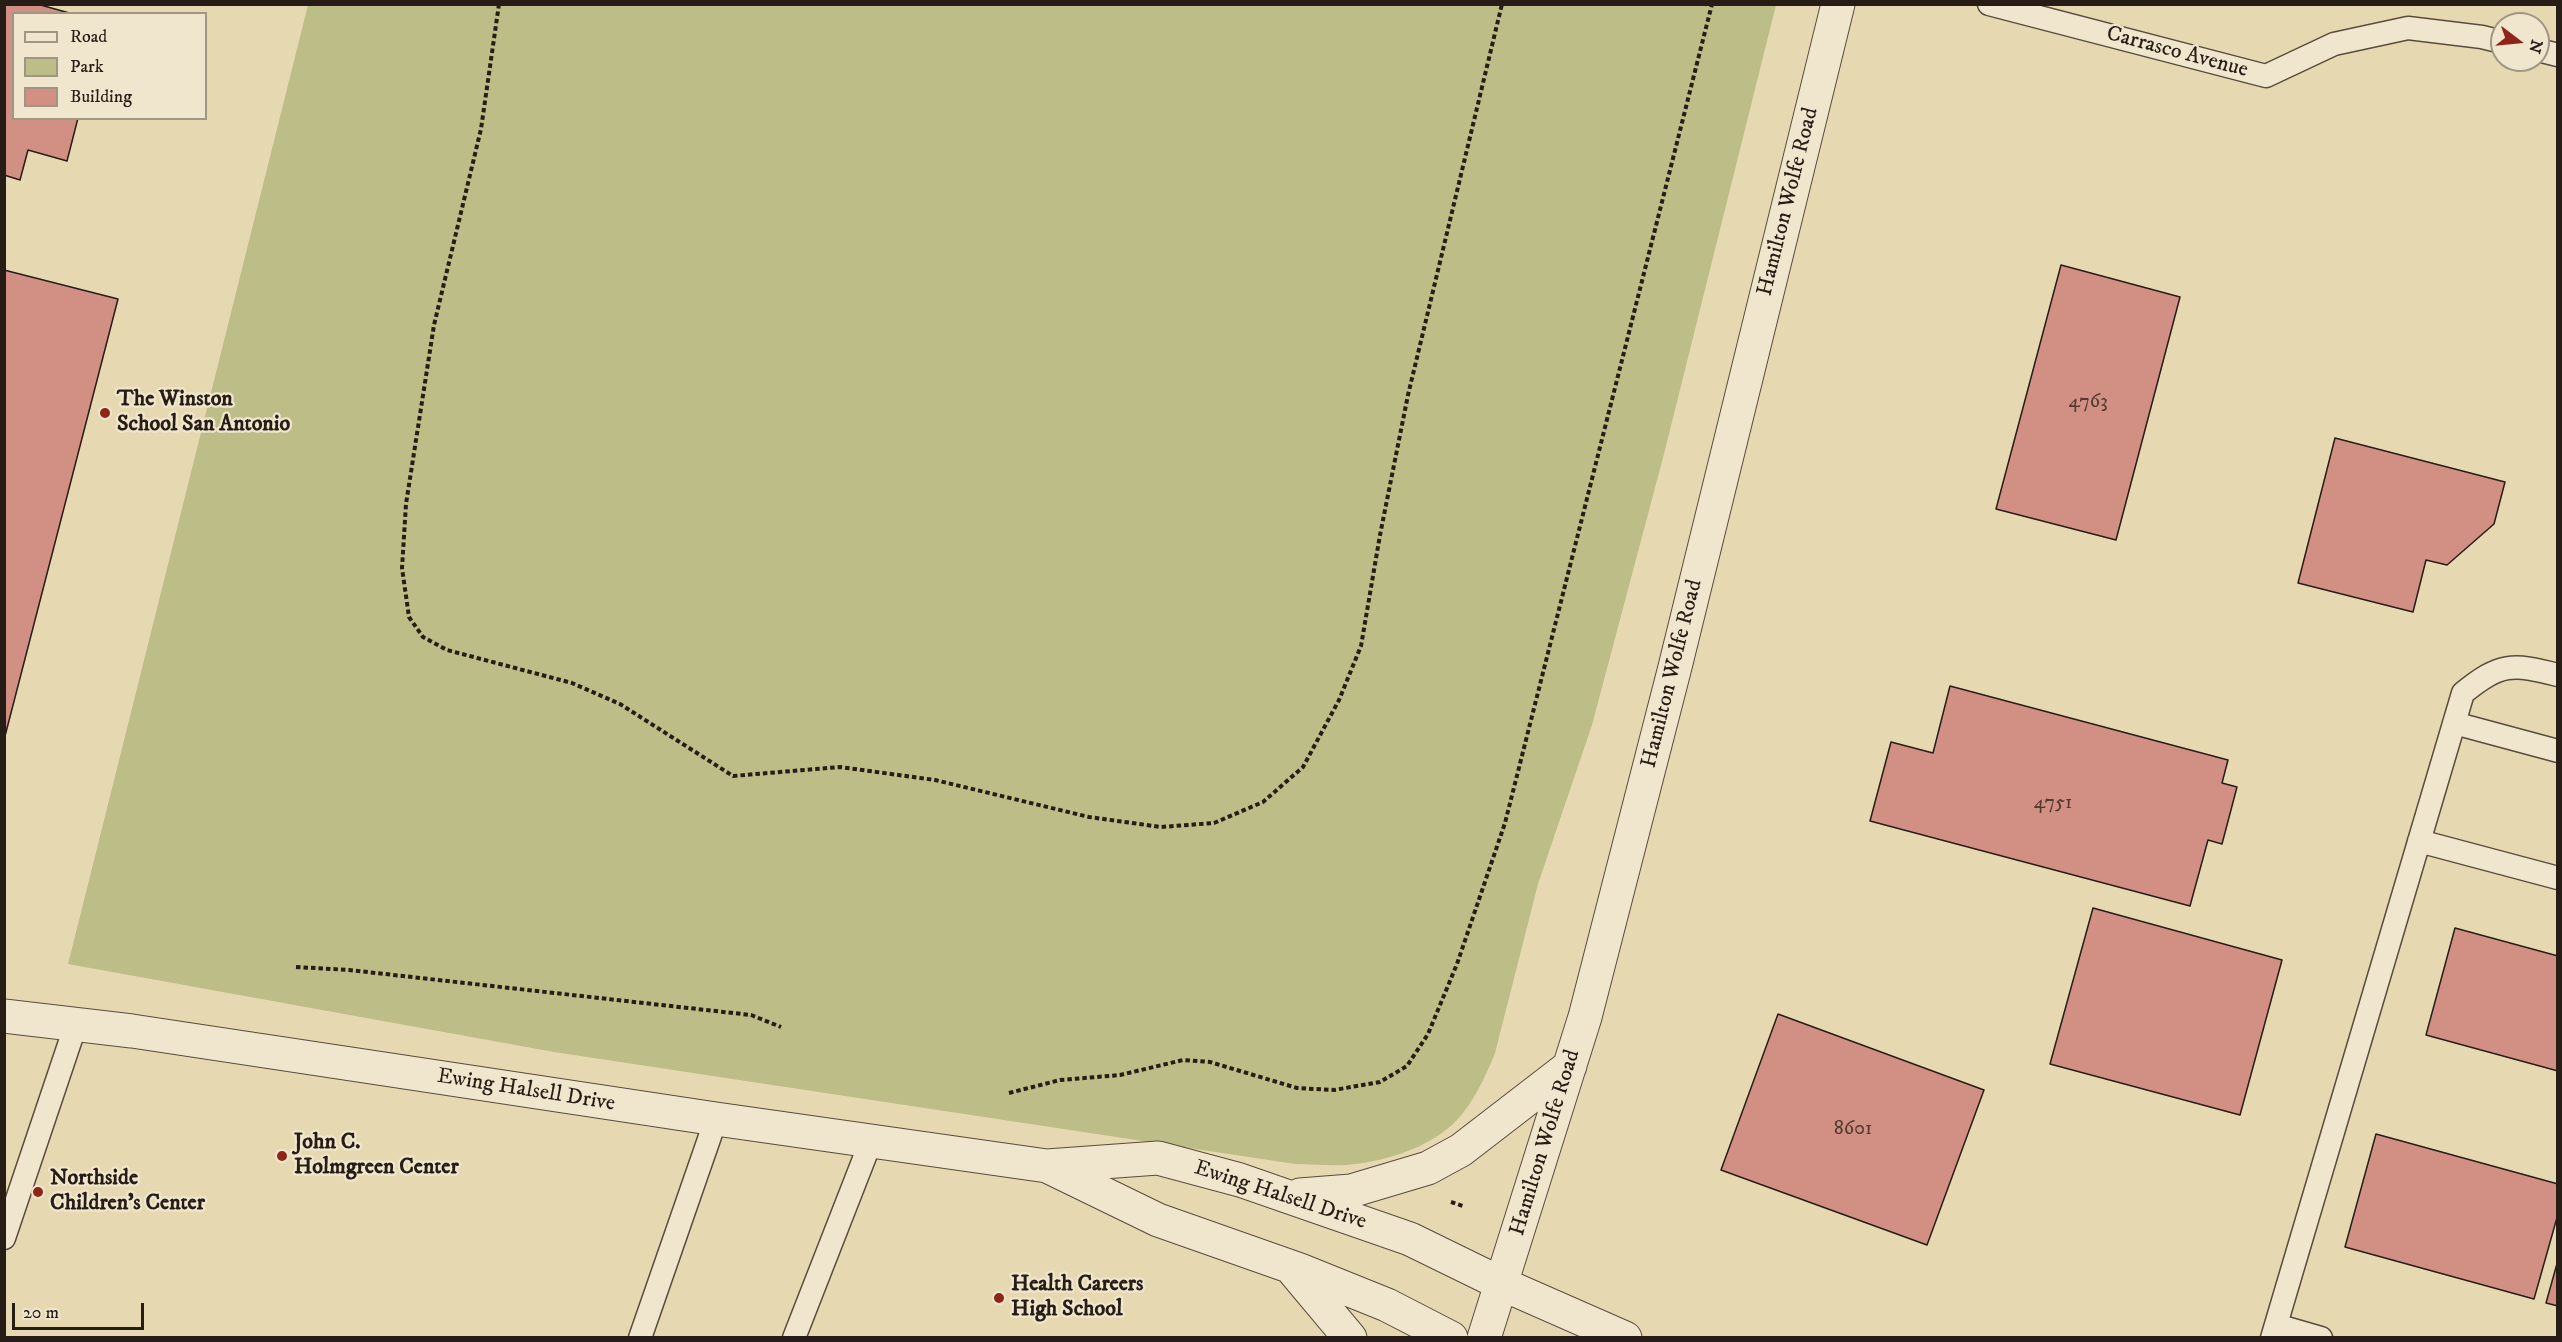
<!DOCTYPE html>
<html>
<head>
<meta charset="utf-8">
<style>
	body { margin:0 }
	#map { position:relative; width:2562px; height:1342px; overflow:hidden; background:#e6d9b2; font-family:"IM FELL DW Pica",serif }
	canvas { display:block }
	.frame { position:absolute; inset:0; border:6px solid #281d16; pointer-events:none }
	.legend { position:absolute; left:12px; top:12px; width:195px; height:108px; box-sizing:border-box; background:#efe6cd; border:2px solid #9f9684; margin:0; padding:8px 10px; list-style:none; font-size:18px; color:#281d16 }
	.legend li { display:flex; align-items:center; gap:12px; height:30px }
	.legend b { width:30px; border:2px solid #9f9684 }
	.north { position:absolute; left:2490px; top:12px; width:60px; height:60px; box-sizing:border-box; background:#efe6cd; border:2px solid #9f9684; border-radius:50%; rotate:106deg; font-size:16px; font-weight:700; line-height:24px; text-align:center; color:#281d16 }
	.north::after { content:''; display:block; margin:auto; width:21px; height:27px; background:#8f2418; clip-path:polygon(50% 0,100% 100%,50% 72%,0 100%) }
	.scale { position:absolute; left:12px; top:1303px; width:132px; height:27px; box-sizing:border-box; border:3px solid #281d16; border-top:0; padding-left:8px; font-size:18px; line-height:21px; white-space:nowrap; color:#281d16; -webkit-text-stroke:4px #efe6cd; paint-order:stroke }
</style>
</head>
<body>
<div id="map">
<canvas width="2562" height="1342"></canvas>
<div class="frame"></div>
<ul class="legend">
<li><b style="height:8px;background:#efe6cd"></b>Road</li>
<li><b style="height:16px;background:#bdbd87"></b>Park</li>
<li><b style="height:16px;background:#d19083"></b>Building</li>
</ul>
<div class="north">N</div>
<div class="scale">20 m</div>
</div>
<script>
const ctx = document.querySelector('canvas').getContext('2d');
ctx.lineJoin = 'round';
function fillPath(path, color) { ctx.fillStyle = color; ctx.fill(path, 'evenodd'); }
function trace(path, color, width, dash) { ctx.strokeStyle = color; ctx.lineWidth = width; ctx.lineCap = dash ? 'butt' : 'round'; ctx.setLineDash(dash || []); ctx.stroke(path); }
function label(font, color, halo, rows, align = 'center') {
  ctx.font = font + ' "IM FELL DW Pica",serif'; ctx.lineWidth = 4.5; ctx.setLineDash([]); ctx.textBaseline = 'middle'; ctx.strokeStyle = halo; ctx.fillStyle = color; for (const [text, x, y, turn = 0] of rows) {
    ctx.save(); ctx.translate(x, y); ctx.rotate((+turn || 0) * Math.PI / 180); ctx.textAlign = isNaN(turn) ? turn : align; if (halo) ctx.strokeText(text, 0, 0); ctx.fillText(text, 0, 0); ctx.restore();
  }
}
const green = new Path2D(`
	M308 5H1776L1664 454 1592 725 1538 884 1495 1053C1486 1076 1472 1106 1453 1124 1426 1149 1383 1162 1346 1165 1330 1166 1312 1164 1295 1164L554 1052 68 964Z`);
const building = new Path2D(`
	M4 4H37L73 14H14V118H78L67 161 28 150 20 180 4 175Z
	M2061 265 2180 297 2116 540 1996 509Z
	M4 270 118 299 4 740Z
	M2335 438 2505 482 2494 524 2447 565 2426 560 2413 612 2298 583Z
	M1950 686 2228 760 2222 783 2237 787 2222 844 2208 840 2190 906 1870 821 1891 742 1933 753Z
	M2093 908 2282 960 2240 1115 2050 1064Z
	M2455 928 2558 956V1071L2426 1035Z
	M1778 1014 1984 1090 1927 1245 1721 1170Z
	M2376 1134 2558 1184V1214L2534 1299 2345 1247Z
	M2558 1260V1306L2546 1303Z`);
const path = new Path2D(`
	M499 4 481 129 434 325 406 504 402 568 409 617 423 637 447 650 572 683 620 704 733 776 840 767 935 780 1089 817 1161 827 1214 823 1263 802 1303 767 1339 700 1361 646 1380 535 1408 395 1502 4
	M296 967 349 970 751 1015 781 1027
	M1009 1093 1060 1080 1120 1075 1183 1060 1210 1062 1297 1088 1334 1090 1380 1082 1407 1066 1428 1034 1457 964 1505 823 1712 4
	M1451 1202 1463 1206`);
const service = new Path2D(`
	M1989 4 2266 76 2334 44 2408 28 2482 37 2502 42
	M2538 50 2558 55
	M2454 723 2558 751
	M2419 841 2558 878
	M4 1238 76 1024
	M2276 1325 2321 1338
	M640 1338 716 1119
	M794 1338 871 1141
	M2272 1338 2463 693C2500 663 2512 663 2558 675`);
const tertiary = new Path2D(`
	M4 1016 132 1031 716 1119 1047 1166 1158 1158 1240 1180 1410 1239 1502 1284 1625 1338
	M1049 1167 1158 1220 1300 1270 1387 1305 1451 1338
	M1300 1195 1351 1191 1428 1168 1461 1150 1570 1066
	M1293 1270 1350 1338
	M1484 1338 1585 1017 1675 667 1838 4`);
const markers = [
	[105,413,6,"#8f2418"],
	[282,1156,6,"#8f2418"],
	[38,1192,6,"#8f2418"],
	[999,1298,6,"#8f2418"]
];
const numberNames = [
	["4763",2088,403],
	["4751",2053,804],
	["8601",1853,1130]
];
const streetNames = [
	["Carrasco Avenue",2177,53,15],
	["Hamilton Wolfe Road",1789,202,-76],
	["Hamilton Wolfe Road",1673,674,-76],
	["Ewing Halsell Drive",526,1091,9],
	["Hamilton Wolfe Road",1546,1143,-73],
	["Ewing Halsell Drive",1280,1196,18]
];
const poiNames = [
	["The Winston",117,400],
	["School San Antonio",117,425],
	["John C.",294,1143],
	["Holmgreen Center",294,1168],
	["Northside",50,1179],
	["Children's Center",50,1204],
	["Health Careers",1011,1285],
	["High School",1011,1310]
];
fillPath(green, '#bdbd87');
fillPath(building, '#d19083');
trace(building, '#281d16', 1.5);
trace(service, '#584c3d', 25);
trace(tertiary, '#584c3d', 35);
trace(path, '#281d16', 4, [4.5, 3]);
trace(service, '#efe6cd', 22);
trace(tertiary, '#efe6cd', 33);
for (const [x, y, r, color] of markers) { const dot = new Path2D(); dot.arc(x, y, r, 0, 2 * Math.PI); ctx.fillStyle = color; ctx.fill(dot); trace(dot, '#efe6cd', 2); }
label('20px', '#523a31', null, numberNames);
label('22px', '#281d16', '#efe6cd', streetNames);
label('bold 22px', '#281d16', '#efe6cd', poiNames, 'left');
</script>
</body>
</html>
